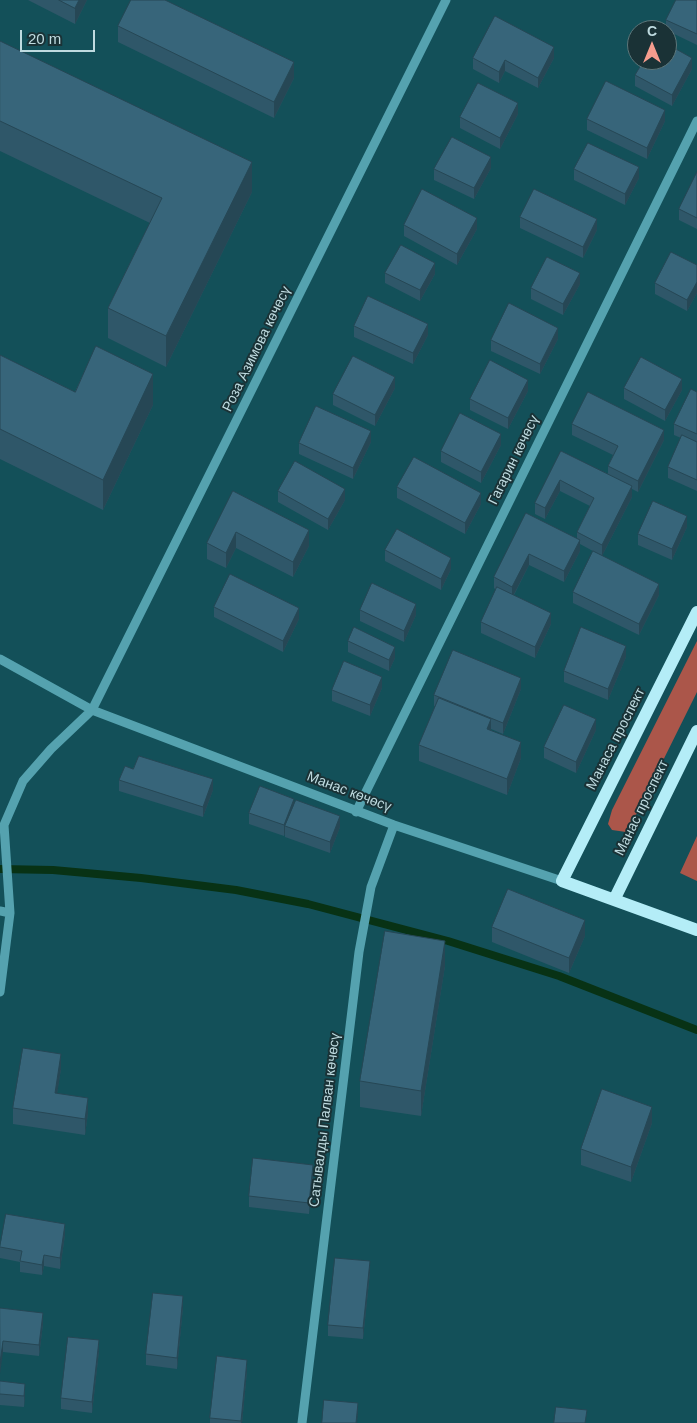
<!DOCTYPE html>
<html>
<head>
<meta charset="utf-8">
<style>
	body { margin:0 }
	#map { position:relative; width:697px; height:1423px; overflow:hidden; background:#135059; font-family:Helvetica,sans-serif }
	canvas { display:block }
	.north { position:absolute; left:627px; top:20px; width:50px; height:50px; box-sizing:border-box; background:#1a3236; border:1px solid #5c767a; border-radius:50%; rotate:0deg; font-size:14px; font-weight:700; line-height:20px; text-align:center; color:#bfdbe0 }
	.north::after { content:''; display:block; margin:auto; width:18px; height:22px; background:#f59d8e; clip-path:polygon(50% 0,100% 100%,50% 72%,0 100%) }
	.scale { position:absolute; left:20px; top:30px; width:75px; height:22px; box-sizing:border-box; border:2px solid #bfdbe0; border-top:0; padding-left:6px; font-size:15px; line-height:18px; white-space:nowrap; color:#bfdbe0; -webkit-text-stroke:4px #1a3236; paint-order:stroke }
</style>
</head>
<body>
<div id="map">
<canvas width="697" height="1423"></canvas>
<div class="north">С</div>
<div class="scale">20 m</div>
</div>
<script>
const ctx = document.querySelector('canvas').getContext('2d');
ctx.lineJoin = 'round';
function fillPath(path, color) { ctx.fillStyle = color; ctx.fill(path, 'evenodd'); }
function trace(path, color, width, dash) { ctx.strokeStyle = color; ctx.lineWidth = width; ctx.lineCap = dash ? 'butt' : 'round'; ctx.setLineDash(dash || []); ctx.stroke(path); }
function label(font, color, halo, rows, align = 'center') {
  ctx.font = font + ' Helvetica,sans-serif'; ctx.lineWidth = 4; ctx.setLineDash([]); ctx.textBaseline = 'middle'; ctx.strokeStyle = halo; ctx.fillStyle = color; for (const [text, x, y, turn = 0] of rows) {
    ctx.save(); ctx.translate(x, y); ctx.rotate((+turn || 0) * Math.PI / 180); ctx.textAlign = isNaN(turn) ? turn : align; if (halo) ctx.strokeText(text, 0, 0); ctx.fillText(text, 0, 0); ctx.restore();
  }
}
const forest = new Path2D(`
	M697 641V692L631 825 626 832 612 830 608 824 612 810Z
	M697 836V881L680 873Z`);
const stream = new Path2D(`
	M0 869 53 870 141 878 236 890 308 904 448 941 559 976 697 1030`);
const minor = new Path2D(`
	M0 659 92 710 394 825 562 881
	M356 812 697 121
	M0 911 10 913
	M0 992 10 913 4 825 23 781 51 749 92 710 446 0
	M302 1423 359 952 371 887 394 825`);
const major = new Path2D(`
	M697 612 562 881 697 930
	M615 898 697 731`);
const wall = new Path2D(`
	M28 0H87L75 24Z
	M697 0V45L666 30V20Z
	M118 26 294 78 274 118 118 42Z
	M0 41 252 192 166 367 108 338V308L150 223 0 151Z
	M473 58H554L538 88 505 71 499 83 473 69Z
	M692 69 672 106 635 86V75Z
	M518 114 500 149 460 128V117Z
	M587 119 665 121 647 159 587 130Z
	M491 168 474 199 434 180V169Z
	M574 169 639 178 625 205 574 180Z
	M697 172V229L679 220V209Z
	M520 217 597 230 583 258 520 228Z
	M404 225 477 229 457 265 404 236Z
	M697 265V293L687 311 655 294V283Z
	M385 273 435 274 420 301 385 283Z
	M580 284 563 315 531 299V288Z
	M354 326 428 335 413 364 354 337Z
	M558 339 540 374 491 351V340Z
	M0 355 75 392 153 405 103 510 0 459Z
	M395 388 375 426 333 405V394Z
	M624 388 682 390 665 421 624 399Z
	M528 391 508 429 470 410V399Z
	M697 392V491L668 478V467L681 438 674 435V424Z
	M572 424 664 440 638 492 632 489V497L602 556 580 544V551L564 582 529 565 514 595 551 624 535 658 481 633V622L496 590 494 588V577L526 513 577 539V532L590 506 560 491 545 519 535 514V503L561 451 608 474V466L613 455 572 435Z
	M371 442 353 479 299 454V443Z
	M501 445 481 483 441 462V451Z
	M397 487 481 504 465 534 397 498Z
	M233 491 309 546 293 577 236 548 226 568 207 559V543Z
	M278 491 345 500 328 530 278 502Z
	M687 527 672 560 638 545V534Z
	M385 550 451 569 441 590 385 561Z
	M573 592 659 595 639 635 573 603Z
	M214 607 299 619 283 652 214 617Z
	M360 610 416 615 404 642 360 621Z
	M348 641 395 658 389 671 348 652Z
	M626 657 608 700 564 682V671Z
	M382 688 370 716 332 701V690Z
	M521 689 503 734 491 729V730L521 758 507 795 419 761V745L435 706H434V695Z
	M596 730 576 773 544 758V747Z
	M133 769 213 790 203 817 119 791V780Z
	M294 803 340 827 330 853 285 837V833L284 836 249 824V813Z
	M492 927 585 936 569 973 492 942Z
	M445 966 421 1116 360 1107V1081Z
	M61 1069 57 1093 88 1113 85 1135 13 1124V1108Z
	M652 1123 631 1182 581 1165V1149Z
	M313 1176 309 1214 249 1207V1196Z
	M65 1235 60 1269 44 1266 42 1275 20 1272V1262L0 1258V1246Z
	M370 1272 363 1339 328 1336V1325Z
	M183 1307 177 1369 146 1365V1354Z
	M0 1308 43 1324 39 1356 3 1352Z
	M99 1351 92 1413 61 1409V1398Z
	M247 1371 242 1423H210V1418Z
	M0 1381 25 1395 24 1407 0 1405Z`);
const shadedWall = new Path2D(`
	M79 0H87L75 24V8Z
	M554 47V58L538 88V78Z
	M692 58V69L672 106V95Z
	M505 60V71L499 83V72Z
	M294 62V78L274 118V102Z
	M518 103V114L500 149V138Z
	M665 110V121L647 159V148Z
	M491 157V168L474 199V188Z
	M252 162V192L166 367V336Z
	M639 167V178L625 205V194Z
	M477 218V229L457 265V254Z
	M597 219V230L583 258V247Z
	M435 263V274L420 301V290Z
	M580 273V284L563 315V304Z
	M697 282V293L687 311V300Z
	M428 324V335L413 364V353Z
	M558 328V339L540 374V364Z
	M153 374V405L103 510V480Z
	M395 377V388L375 426V415Z
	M682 379V390L665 421V410Z
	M528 380V391L508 429V418Z
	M664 430V440L638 492V481Z
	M371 431V442L353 479V468Z
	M501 434V445L481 483V472Z
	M560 480V491L545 519V508Z
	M632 486V497L602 556V545Z
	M345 489V500L328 530V519Z
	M481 493V504L465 534V523Z
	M687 516V527L672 560V549Z
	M309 530V546L293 577V562Z
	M236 532V548L226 568V553Z
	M580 540V551L564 582V571Z
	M529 554V565L512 598V587Z
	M451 558V569L441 590V579Z
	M659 584V595L639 635V624Z
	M416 604V615L404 642V631Z
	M299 608V619L283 652V641Z
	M551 613V624L535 658V647Z
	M626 646V657L608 700V689Z
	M395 647V658L389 671V660Z
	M382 677V688L370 716V705Z
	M521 678V689L503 734V723Z
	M491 719V735L487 729Z
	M596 719V730L576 773V762Z
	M521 742V758L507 795V779Z
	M213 779V790L203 817V807Z
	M294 799V810L285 826V833L284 836V825Z
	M340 816V827L330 853V842Z
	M585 920V936L569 973V958Z
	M445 941V966L421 1116V1091Z
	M61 1054V1069L55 1108V1093Z
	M88 1098V1113L85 1135V1119Z
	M652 1107V1123L631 1182V1167Z
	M313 1165V1176L309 1214V1203Z
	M65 1224V1235L60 1269V1258Z
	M44 1255V1266L42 1275V1265Z
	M370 1261V1272L363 1339V1328Z
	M183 1296V1307L177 1369V1358Z
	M43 1313V1324L39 1356V1345Z
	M99 1340V1351L92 1413V1402Z
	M3 1341V1352L0 1374V1363Z
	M247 1360V1371L242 1423H241Z
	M25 1384V1395L24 1407V1396Z
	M358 1403V1414L357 1423H356Z`);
const building = new Path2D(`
	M59 0H79L75 8Z
	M131 0H165L294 62 274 102 118 26Z
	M676 0H697V34L666 20Z
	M495 16 554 47 538 78 505 60 499 72 473 58Z
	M0 41 252 162 166 336 108 308 162 198 0 121Z
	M667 44 692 58 672 95 635 75 644 60H667Z
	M606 81 665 110 647 148 587 119Z
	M478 83 518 103 500 138 460 117Z
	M452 137 491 157 474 188 434 169Z
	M588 143 639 167 625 194 574 169Z
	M697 172V218L679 209Z
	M422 189 477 218 457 254 404 225Z
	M534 189 597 219 583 247 520 217Z
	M401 245 435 263 420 290 385 273Z
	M671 252 697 265V282L687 300 655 283Z
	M547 257 580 273 563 304 531 288Z
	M368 296 428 324 413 353 354 326Z
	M509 303 558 328 540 364 491 340Z
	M96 346 153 374 103 480 0 429V355L75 392Z
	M353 356 395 377 375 415 333 394Z
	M641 357 682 379 665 410 624 388Z
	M490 360 528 380 508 418 470 399Z
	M691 389 697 392V434L674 424Z
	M588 392 664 430 638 481 608 466 618 446 572 424Z
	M316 406 371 431 353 468 299 443Z
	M460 413 501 434 481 472 441 451Z
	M682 435 697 442V480L668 467Z
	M561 451 632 486 602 545 577 532 594 498 560 480 545 508 535 503Z
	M414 457 481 493 465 523 397 487Z
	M295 461 345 489 328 519 278 491Z
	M233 491 309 530 293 562 236 532 226 553 207 543Z
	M653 501 687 516 672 549 638 534Z
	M526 513 580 540 564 571 529 554 512 587 494 577Z
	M397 529 451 558 441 579 385 550Z
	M593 551 659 584 639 624 573 592Z
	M230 574 299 608 283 641 214 607Z
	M372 583 416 604 404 631 360 610Z
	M497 587 551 613 535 647 481 622Z
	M354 627 395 647 389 660 348 641Z
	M581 627 626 646 608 689 564 671Z
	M453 650 521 678 503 723 434 695Z
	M344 661 382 677 370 705 332 690Z
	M439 698 491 719 487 729 521 742 507 779 419 745Z
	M564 705 596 719 576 762 544 747Z
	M139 756 213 779 203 807 119 780 125 766 133 769Z
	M260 786 294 799 284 825 249 813Z
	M296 800 340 816 330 842 285 826Z
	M508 889 585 920 569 958 492 927Z
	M385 931 445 941 421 1091 360 1081Z
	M23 1048 61 1054 55 1093 88 1098 85 1119 13 1108Z
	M602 1089 652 1107 631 1167 581 1149Z
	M253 1158 313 1165 309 1203 249 1196Z
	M6 1214 65 1224 60 1258 44 1255 42 1265 20 1261 22 1251 0 1247Z
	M335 1258 370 1261 363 1328 328 1325Z
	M153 1293 183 1296 177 1358 146 1354Z
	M0 1308 43 1313 39 1345 3 1341 0 1363Z
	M68 1337 99 1340 92 1402 61 1398Z
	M217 1356 247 1360 241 1421 210 1418Z
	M0 1381 25 1384 24 1396 0 1394Z
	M324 1400 358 1403 356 1423H322Z
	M556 1407 587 1410 585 1423H554Z`);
const streetNames = [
	["Роза Азимова көчөсү",257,349,-64],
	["Гагарин көчөсү",514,460,-64],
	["Манаса проспект",616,739,-63],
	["Манас көчөсү",349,792,21],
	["Манас проспект",642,808,-64],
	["Сатывалды Палван көчөсү",325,1120,-83]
];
fillPath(forest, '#ab564a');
trace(stream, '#083215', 8);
trace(minor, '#55a2af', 9);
trace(major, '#b4edf7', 12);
fillPath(wall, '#2f5769');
fillPath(shadedWall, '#264755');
fillPath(building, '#37657a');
trace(building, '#264755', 1);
label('14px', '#bfdbe0', '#1a3236', streetNames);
</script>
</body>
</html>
